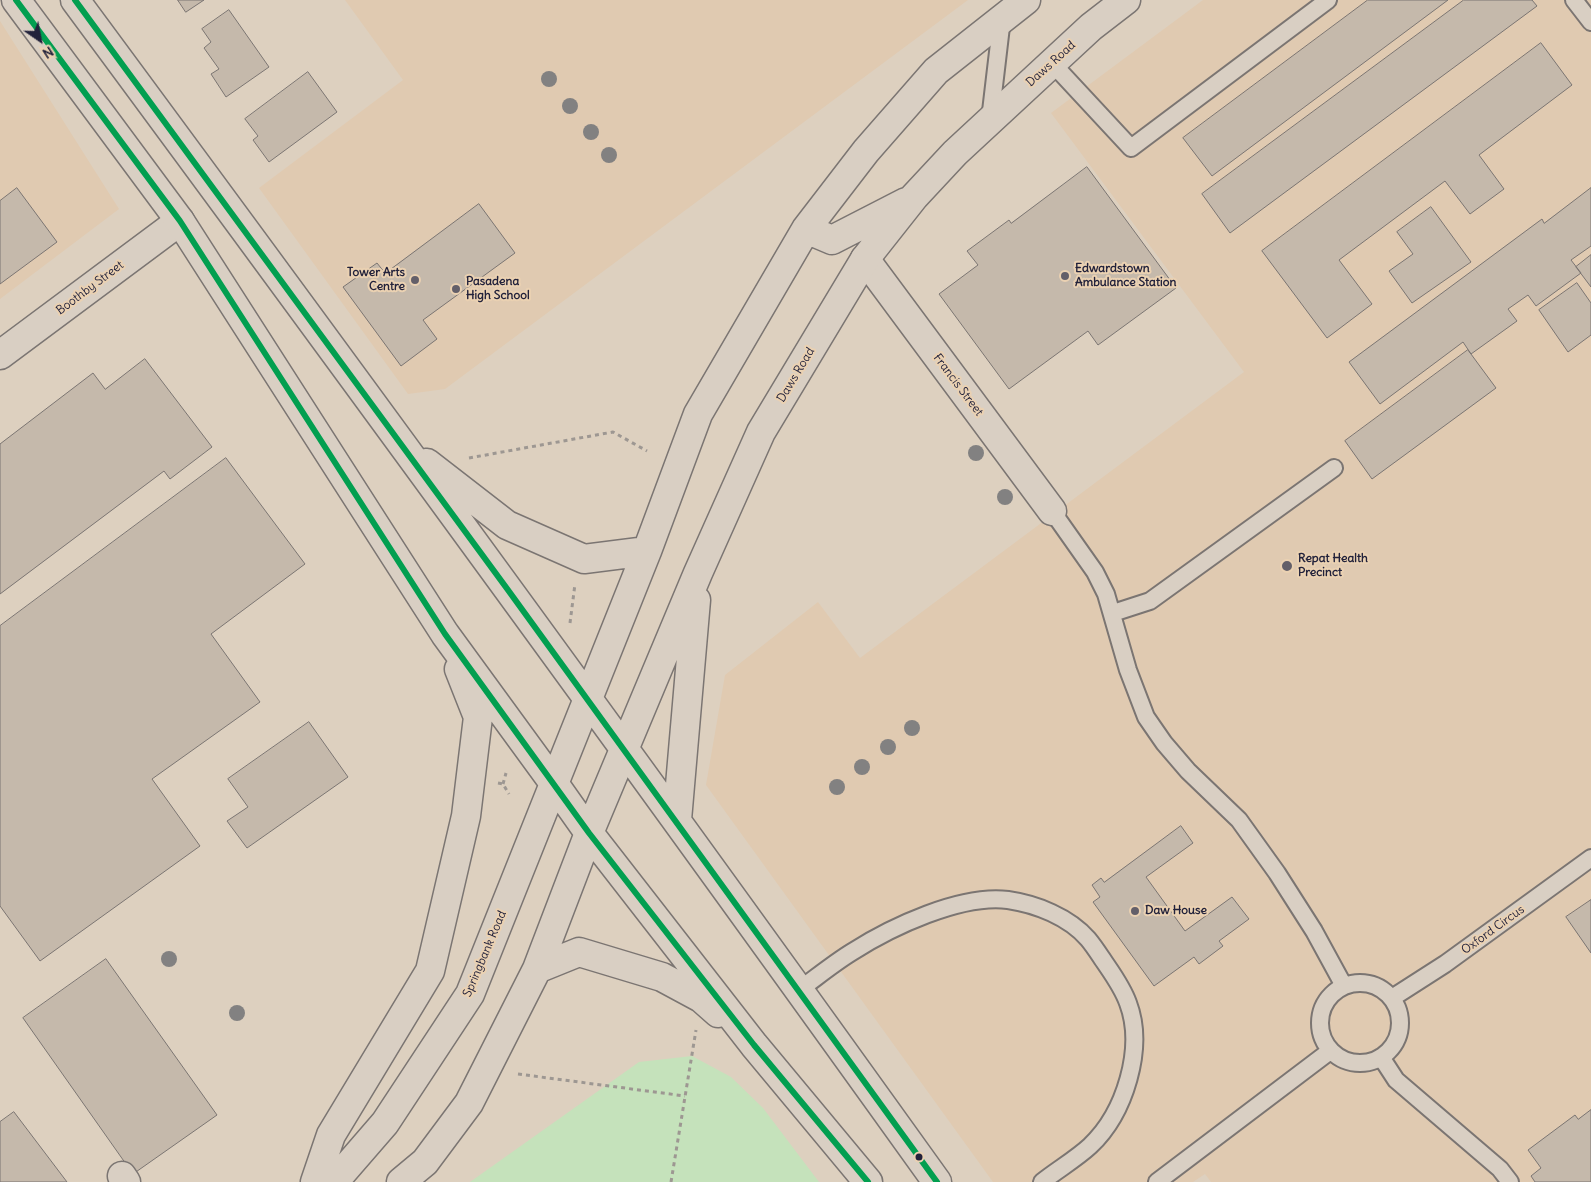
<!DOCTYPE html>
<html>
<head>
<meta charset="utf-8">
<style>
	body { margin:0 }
	#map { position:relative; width:1591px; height:1182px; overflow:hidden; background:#ddd0bf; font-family:Delius,sans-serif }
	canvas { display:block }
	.north { position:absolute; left:15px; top:15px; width:50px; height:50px; -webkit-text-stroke:4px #ead1b2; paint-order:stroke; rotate:147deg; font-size:14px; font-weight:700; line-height:20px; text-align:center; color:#22223b }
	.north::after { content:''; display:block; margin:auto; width:18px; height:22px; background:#22223b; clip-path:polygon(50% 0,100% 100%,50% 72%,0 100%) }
</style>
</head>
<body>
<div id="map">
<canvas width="1591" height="1182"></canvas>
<div class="north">N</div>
</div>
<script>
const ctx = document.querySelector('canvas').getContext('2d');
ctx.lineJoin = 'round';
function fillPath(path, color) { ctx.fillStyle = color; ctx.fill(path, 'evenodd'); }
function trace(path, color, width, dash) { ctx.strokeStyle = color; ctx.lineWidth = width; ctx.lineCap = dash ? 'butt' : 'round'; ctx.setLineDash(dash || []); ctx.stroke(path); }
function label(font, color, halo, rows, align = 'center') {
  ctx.font = font + ' Delius,sans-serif'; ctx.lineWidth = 4; ctx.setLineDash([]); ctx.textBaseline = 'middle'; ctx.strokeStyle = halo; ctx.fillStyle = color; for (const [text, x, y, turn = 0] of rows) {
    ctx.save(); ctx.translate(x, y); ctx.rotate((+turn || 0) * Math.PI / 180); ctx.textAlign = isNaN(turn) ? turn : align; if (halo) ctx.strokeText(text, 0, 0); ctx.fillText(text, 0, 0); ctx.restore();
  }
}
const built = new Path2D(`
	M345 0H968L445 389 408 394 259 188 403 80Z
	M1203 0H1591V1182H1211L1205 1174 1193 1182H993L706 785 725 675 818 602 860 658 1244 372 1051 113Z
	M0 21 119 209 0 299Z`);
const green = new Path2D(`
	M692 1056 731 1077 763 1108 819 1182H470L639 1062Z`);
const building = new Path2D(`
	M178 0H204L186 12Z
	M1368 0H1448L1212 176 1183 138Z
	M1464 0H1532L1537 6 1230 233 1202 194Z
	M229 10 269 67 226 97 211 74 219 69 204 48 211 42 202 29Z
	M1541 43 1572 85 1479 155 1504 189 1470 214 1445 181 1339 260 1372 304 1327 338 1262 251Z
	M308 72 337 112 269 162 253 140 258 136 245 119Z
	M1087 167 1176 288 1098 345 1088 331 1009 389 939 294 978 265 967 251 1009 220 1011 223Z
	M17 188 57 242 0 284V201Z
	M1591 188V246L1571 260 1581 273 1536 306 1528 295 1508 309 1517 321 1471 354 1463 342 1380 404 1349 362 1542 219 1544 223Z
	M479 204 515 253 423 320 437 339 401 366 343 287 377 263 385 273Z
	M1431 207 1471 262 1412 303 1389 271 1413 254 1397 232Z
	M1591 255V287L1576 267Z
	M1577 283 1591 303V335L1568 352 1539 310Z
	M1468 350 1496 388 1372 479 1345 441Z
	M145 359 212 447 170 479 164 471 0 594V444L93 373 105 389Z
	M226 458 305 564 211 634 260 702 152 779 200 846 40 961 0 906V626Z
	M309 722 348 777 247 848 227 821 248 807 228 779Z
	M1181 826 1193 843 1146 877 1185 931 1232 897 1249 919 1219 941 1223 946 1199 964 1194 957 1154 986 1093 902 1100 897 1092 885 1101 878 1104 882Z
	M1591 900V953L1566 917Z
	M106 959 217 1115 133 1174 23 1018Z
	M1591 1110V1182H1535L1531 1176 1541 1168 1528 1150 1575 1115 1578 1119Z
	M14 1112 67 1182H0V1122Z`);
const path = new Path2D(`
	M469 458 613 432 647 451
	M570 623 575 584
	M498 783 503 784 509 794
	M503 784 506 773
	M518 1074 685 1096
	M671 1182 696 1030`);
const lane = new Path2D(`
	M1574 0 1591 22
	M1052 63 1131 148 1328 0
	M990 120 1002 18
	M1052 511 1095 572 1106 594 1128 670 1146 717 1164 743 1188 771 1239 820 1277 873 1314 931 1344 986
	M1113 613 1150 601 1334 468
	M1320 1023a40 40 0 1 1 80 0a40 40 0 1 1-80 0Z
	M799 990C817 977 834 963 852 952 891 927 961 894 1008 900 1036 904 1069 917 1088 939 1093 945 1097 951 1101 957 1111 972 1122 986 1128 1003 1145 1048 1125 1113 1090 1146 1076 1159 1057 1170 1042 1182
	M1392 998 1445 964 1591 858
	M1381 1057 1396 1080 1500 1169 1510 1182
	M1157 1182 1330 1051`);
const street = new Path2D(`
	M865 259 1052 511
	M0 355 180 221
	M122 1176 126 1182`);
const secondary = new Path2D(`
	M16 0 180 221 445 634 553 782 589 833 754 1045 868 1182
	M75 0C365 392 653 786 937 1182
	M806 229 832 240 906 202
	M427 463 507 525 584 559 647 551
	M677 820 696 600
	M537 969 579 952 662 977 701 998 718 1013
	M315 1182 331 1135 430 971 466 816 478 717 459 669
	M334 1182 385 1123 470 994 647 551 698 414 806 229 866 151 936 71 1026 0
	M401 1182 425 1162 469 1103 537 969 589 833 698 573 761 432 865 259 914 197 955 153 1091 27 1126 0`);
const bus1 = new Path2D(`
	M16 0 180 221 445 634 589 833 754 1045 868 1182
	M75 0 508 590 937 1182`);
const trees = [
	[549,79],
	[570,106],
	[591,132],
	[609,155],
	[976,453],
	[1005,497],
	[912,728],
	[888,747],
	[862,767],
	[837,787],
	[169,959],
	[237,1013]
];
const markers = [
	[1065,276,5,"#635f69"],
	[415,280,5,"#635f69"],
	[456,289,5,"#635f69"],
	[1287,566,6,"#635f69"],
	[1135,911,5,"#635f69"],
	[919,1157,4.5,"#22223b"]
];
const streetNames = [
	["Daws Road",1051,64,-42],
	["Boothby Street",90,288,-37],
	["Daws Road",796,375,-59],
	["Francis Street",958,385,53],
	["Oxford Circus",1493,930,-36],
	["Springbank Road",485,954,-67]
];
const poiNames = [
	["Edwardstown",1075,269],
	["Ambulance Station",1075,283],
	["Tower Arts",405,273,"right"],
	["Centre",405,287,"right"],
	["Pasadena",466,282],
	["High School",466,296],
	["Repat Health",1298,559],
	["Precinct",1298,573],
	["Daw House",1145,911]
];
fillPath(built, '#e0cab1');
fillPath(green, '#c5e2bb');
fillPath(building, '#c5b9ab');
trace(building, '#7b7572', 1);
trace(lane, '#7b7572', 20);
trace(street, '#7b7572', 31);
trace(secondary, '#7b7572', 31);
trace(path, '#9d9792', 3, [4, 4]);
trace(lane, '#d9cfc3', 16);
trace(street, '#d9cfc3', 28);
trace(secondary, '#d9cfc3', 28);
trace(bus1, '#029f50', 6);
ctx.fillStyle = '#828181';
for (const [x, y] of trees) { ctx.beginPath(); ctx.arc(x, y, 8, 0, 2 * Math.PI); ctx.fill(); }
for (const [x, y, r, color] of markers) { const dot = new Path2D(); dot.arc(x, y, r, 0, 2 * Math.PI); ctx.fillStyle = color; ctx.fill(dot); trace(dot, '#ead1b2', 2); }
label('12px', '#22223b', '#ead1b2', streetNames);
label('bold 12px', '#22223b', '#ead1b2', poiNames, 'left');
</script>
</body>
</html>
